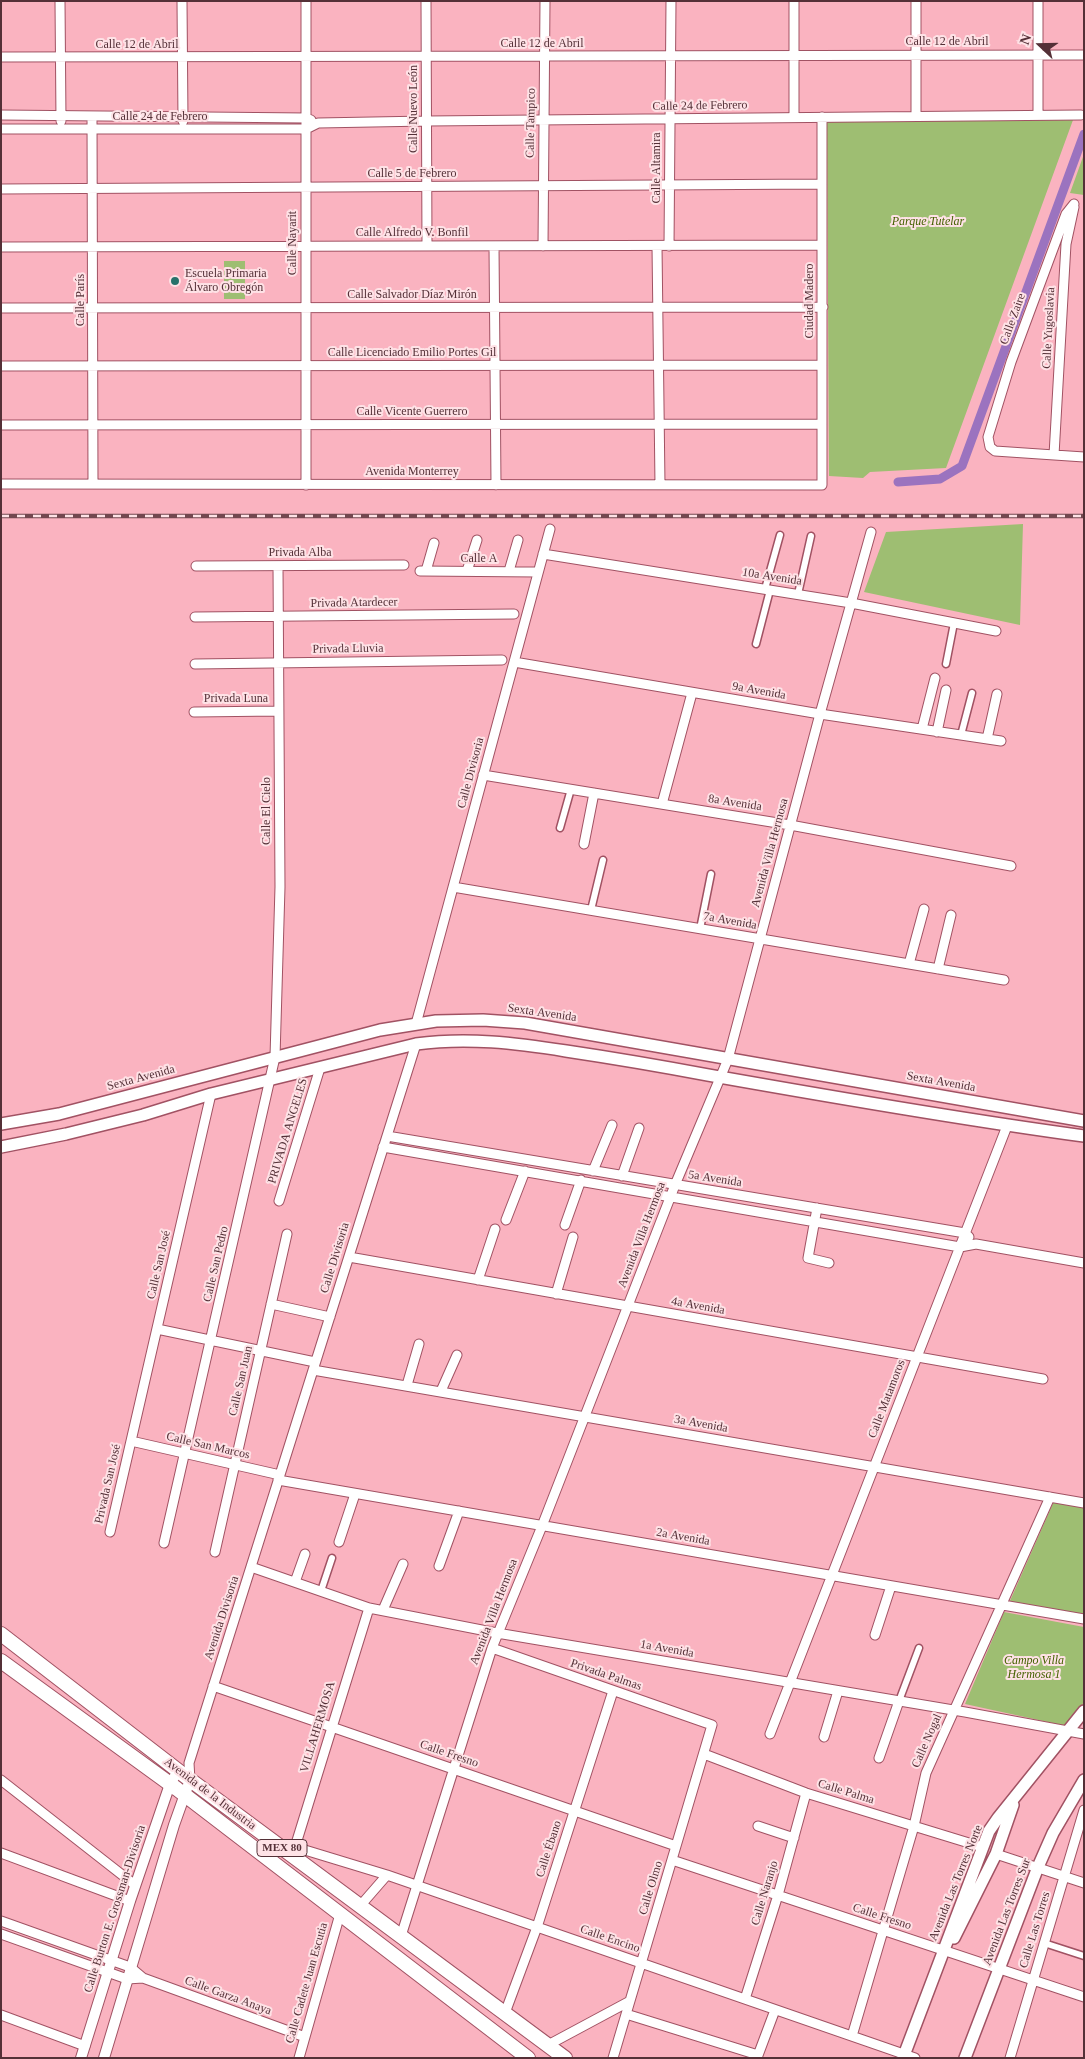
<!DOCTYPE html>
<html>
<head>
<meta charset="utf-8">
<style>
	body { margin:0 }
	#map { position:relative; width:1085px; height:2059px; overflow:hidden; background:#fab3c0; font-family:Georgia,serif }
	canvas { display:block }
	.frame { position:absolute; inset:0; border:2px solid #543037; pointer-events:none }
	.north { position:absolute; left:1015px; top:20px; width:50px; height:50px; -webkit-text-stroke:4px #fee2e6; paint-order:stroke; rotate:291deg; font-size:14px; font-weight:700; line-height:20px; text-align:center; color:#543037 }
	.north::after { content:''; display:block; margin:auto; width:18px; height:22px; background:#543037; clip-path:polygon(50% 0,100% 100%,50% 72%,0 100%) }
</style>
</head>
<body>
<div id="map">
<canvas width="1085" height="2059"></canvas>
<div class="frame"></div>
<div class="north">N</div>
</div>
<script>
const ctx = document.querySelector('canvas').getContext('2d');
ctx.lineJoin = 'round';
function fillPath(path, color) { ctx.fillStyle = color; ctx.fill(path, 'evenodd'); }
function trace(path, color, width, dash) { ctx.strokeStyle = color; ctx.lineWidth = width; ctx.lineCap = dash ? 'butt' : 'round'; ctx.setLineDash(dash || []); ctx.stroke(path); }
function label(font, color, halo, rows, align = 'center') {
  ctx.font = font + ' Georgia,serif'; ctx.lineWidth = 4; ctx.setLineDash([]); ctx.textBaseline = 'middle'; ctx.strokeStyle = halo; ctx.fillStyle = color; for (const [text, x, y, turn = 0] of rows) {
    ctx.save(); ctx.translate(x, y); ctx.rotate((+turn || 0) * Math.PI / 180); ctx.textAlign = isNaN(turn) ? turn : align; if (halo) ctx.strokeText(text, 0, 0); ctx.fillText(text, 0, 0); ctx.restore();
  }
}
const green = new Path2D(`
	M1073 120 946 468 870 472 863 478 829 476 827 121Z
	M1084 154V195L1070 193Z
	M224 261H245V299H224Z
	M1023 524 1020 625 864 592 886 532Z
	M1054 1501 1084 1505V1615L1009 1603Z
	M1004 1612 1084 1627V1702L1066 1726 965 1704Z`);
const canal = new Path2D(`
	M898 482 940 479 962 466 1084 134`);
const pedestrian = new Path2D(`
	M765 589 780 535
	M798 594 811 536
	M756 644 770 590
	M946 664 954 623
	M961 735 972 693
	M560 828 571 789
	M591 910 603 860
	M700 929 711 874
	M321 1591 332 1558
	M899 1701 919 1648
	M1044 1943 1084 1956`);
const minor = new Path2D(`
	M60 1 61 121
	M182 1 183 121
	M426 1 427 246
	M1 57 1084 55
	M1 115 306 118 311 120
	M1038 115V1
	M92 116 93 484
	M916 116V1
	M794 117V1
	M1 129H306L318 123 427 121 1081 115
	M1 189 822 184
	M1074 204 1066 214 1011 362 988 437 990 447 995 451 1084 457
	M494 246 496 485
	M543 246 545 1
	M657 246 660 485
	M669 246 671 1
	M1 247 822 245
	M1 308 823 307
	M1 366 822 365
	M1 425 822 424
	M1054 455 1066 244 1074 207
	M1 484 822 485V117
	M306 485V1
	M543 554 851 603 996 631
	M196 566 404 565
	M420 571 538 572
	M426 571 434 543
	M467 571 477 540
	M509 571 518 540
	M195 617 514 614
	M514 662 820 714 1001 741
	M195 664 502 660
	M194 712 278 711
	M922 729 935 678
	M937 732 946 690
	M987 739 997 694
	M483 775 790 825 1011 866
	M662 804 692 693
	M584 844 594 793
	M453 887 1004 980
	M909 964 924 909
	M938 969 951 915
	M416 1024 550 529
	M387 1136 965 1233 969 1237
	M383 1147 960 1247 976 1244 1084 1263
	M593 1171 612 1125
	M622 1176 639 1128
	M279 1201 320 1068
	M817 1208 808 1258 829 1263
	M506 1220 525 1171
	M565 1225 581 1180
	M349 1257 1043 1379
	M478 1280 495 1229
	M556 1294 573 1237
	M271 1304 330 1317
	M157 1329 315 1362
	M313 1370 1084 1503
	M407 1385 419 1344
	M441 1391 457 1355
	M131 1441 280 1475
	M278 1480 1084 1619
	M110 1532 211 1094
	M339 1542 355 1494
	M164 1543 275 1057 280 887 278 566
	M215 1552 287 1234
	M439 1566 459 1511
	M251 1567 369 1608 497 1633 965 1712 1084 1734
	M295 1582 305 1554
	M383 1610 403 1564
	M875 1635 891 1586
	M492 1648 712 1725 613 2058
	M213 1686 676 1846
	M770 1734 1007 1126
	M824 1737 838 1691
	M704 1754 806 1793 982 1847
	M879 1758 899 1701
	M1 1780 135 1885
	M190 1780 189 1763 416 1044
	M758 1826 794 1838
	M295 1847 387 1875 915 2058
	M292 1850 295 1847 369 1608
	M1 1853 130 1901
	M996 1854 1084 1883
	M672 1860 1084 1997
	M360 1906 387 1875
	M1 1921 130 1967 143 1978 305 2037
	M1 1934 127 1979 143 1978
	M401 1936 492 1648 542 1526 675 1185 728 1059 820 714 871 532
	M745 1999 778 1895 806 1793
	M505 2013 537 1927 613 1691
	M626 2014 758 2055
	M1 2015 85 2046
	M852 2036 914 1826 926 1773 1050 1497
	M548 2045 630 2001
	M299 2058 340 1914
	M757 2058 775 2010
	M1010 2058 1084 1810`);
const tertiary = new Path2D(`
	M81 2058 130 1901 170 1784 178 1771
	M104 2058 174 1825 190 1780`);
const secondary = new Path2D(`
	M1 1124 59 1114 380 1030 436 1021 483 1020 525 1023 1084 1121
	M1 1147 66 1134 143 1115 211 1094 416 1044C467 1037 516 1043 566 1051 613 1058 660 1066 708 1075 832 1097 958 1119 1084 1136
	M954 1938 996 1854 1013 1805
	M903 2058 989 1831 998 1818 1084 1711
	M965 2058 1038 1867 1053 1833 1084 1780`);
const primary = new Path2D(`
	M1 1634 185 1776 565 2058
	M1 1661 177 1789 528 2058`);
const rail = new Path2D(`
	M1 516H1084`);
const markers = [
	[175,281,5,"#28716b"]
];
const shields = [
	[282,1848,50]
];
const shieldNames = [
	["MEX 80",282,1848]
];
const streetNames = [
	["Calle 12 de Abril",947,42],
	["Calle 12 de Abril",542,44],
	["Calle 12 de Abril",137,45],
	["Calle 24 de Febrero",700,106,-1],
	["Calle Nuevo León",414,109,-90],
	["Calle 24 de Febrero",160,117],
	["Calle Tampico",531,123,-89],
	["Calle Altamira",657,168,-90],
	["Calle 5 de Febrero",412,174],
	["Calle Alfredo V. Bonfil",412,233],
	["Calle Nayarit",293,243,-90],
	["Calle Salvador Díaz Mirón",412,295],
	["Calle París",81,300,-90],
	["Ciudad Madero",810,301,-90],
	["Calle Zaire",1013,319,-70],
	["Calle Yugoslavia",1049,328,-87],
	["Calle Licenciado Emilio Portes Gil",412,353],
	["Calle Vicente Guerrero",412,412],
	["Avenida Monterrey",412,472],
	["Privada Alba",300,553],
	["Calle A",479,559],
	["10a Avenida",772,577,9],
	["Privada Atardecer",354,603,-1],
	["Privada Lluvia",348,649,-1],
	["9a Avenida",759,691,10],
	["Privada Luna",236,699],
	["Calle Divisoria",471,773,-75],
	["8a Avenida",735,803,9],
	["Calle El Cielo",267,811,-90],
	["Avenida Villa Hermosa",770,853,-75],
	["7a Avenida",730,921,10],
	["Sexta Avenida",542,1013,8],
	["Sexta Avenida",141,1078,-15],
	["Sexta Avenida",941,1082,10],
	["PRIVADA ANGELES",288,1131,-73],
	["5a Avenida",715,1179,9],
	["Avenida Villa Hermosa",642,1235,-69],
	["Calle Divisoria",335,1258,-73],
	["Calle San Pedro",216,1264,-77],
	["Calle San José",159,1265,-77],
	["4a Avenida",698,1306,10],
	["Calle San Juan",241,1381,-77],
	["Calle Matamoros",887,1399,-69],
	["3a Avenida",701,1424,10],
	["Calle San Marcos",208,1446,13],
	["Privada San José",108,1484,-77],
	["2a Avenida",683,1537,10],
	["Avenida Villa Hermosa",494,1612,-69],
	["Avenida Divisoria",222,1618,-72],
	["1a Avenida",667,1649,10],
	["Privada Palmas",606,1675,19],
	["VILLAHERMOSA",318,1727,-73],
	["Calle Nogal",927,1741,-66],
	["Calle Fresno",449,1754,19],
	["Calle Palma",846,1792,17],
	["Avenida de la Industria",210,1794,37],
	["Calle Ébano",549,1849,-72],
	["Avenida Las Torres Norte",956,1883,-68],
	["Calle Olmo",651,1888,-73],
	["Calle Naranjo",765,1893,-73],
	["Calle Burton E. Grossman-Divisoria",115,1909,-72],
	["Avenida Las Torres Sur",1007,1912,-69],
	["Calle Fresno",882,1917,18],
	["Calle Las Torres",1035,1930,-73],
	["Calle Encino",610,1939,19],
	["Calle Cadete Juan Escutia",307,1983,-74],
	["Calle Garza Anaya",228,1996,20]
];
const parkNames = [
	["Parque Tutelar",928,222],
	["Campo Villa",1034,1661],
	["Hermosa 1",1034,1675]
];
const poiNames = [
	["Escuela Primaria",185,274],
	["Álvaro Obregón",185,288]
];
fillPath(green, '#9ebe72');
trace(canal, '#9b73bf', 9);
trace(pedestrian, '#a15263', 9);
trace(minor, '#a15263', 11);
trace(tertiary, '#a15263', 12);
trace(secondary, '#a15263', 14);
trace(primary, '#a15263', 16);
trace(pedestrian, '#fff', 6);
trace(minor, '#fff', 9);
trace(tertiary, '#fff', 10);
trace(secondary, '#fff', 11);
trace(primary, '#fff', 14);
trace(rail, '#734850', 4.5);
trace(rail, '#fee2e6', 2.5, [8]);
for (const [x, y, r, color] of markers) { const dot = new Path2D(); dot.arc(x, y, r, 0, 2 * Math.PI); ctx.fillStyle = color; ctx.fill(dot); trace(dot, '#fee2e6', 2); }
for (const [x, y, w] of shields) { const box = new Path2D(); box.roundRect(x - w / 2, y - 8.5, w, 17, 4); ctx.fillStyle = '#fee2e6'; ctx.fill(box); trace(box, '#543037', 1); }
label('bold 11px', '#543037', null, shieldNames);
label('12px', '#543037', '#fee2e6', streetNames);
label('italic 12px', '#446100', '#fee2e6', parkNames);
label('12px', '#543037', '#fee2e6', poiNames, 'left');
</script>
</body>
</html>
